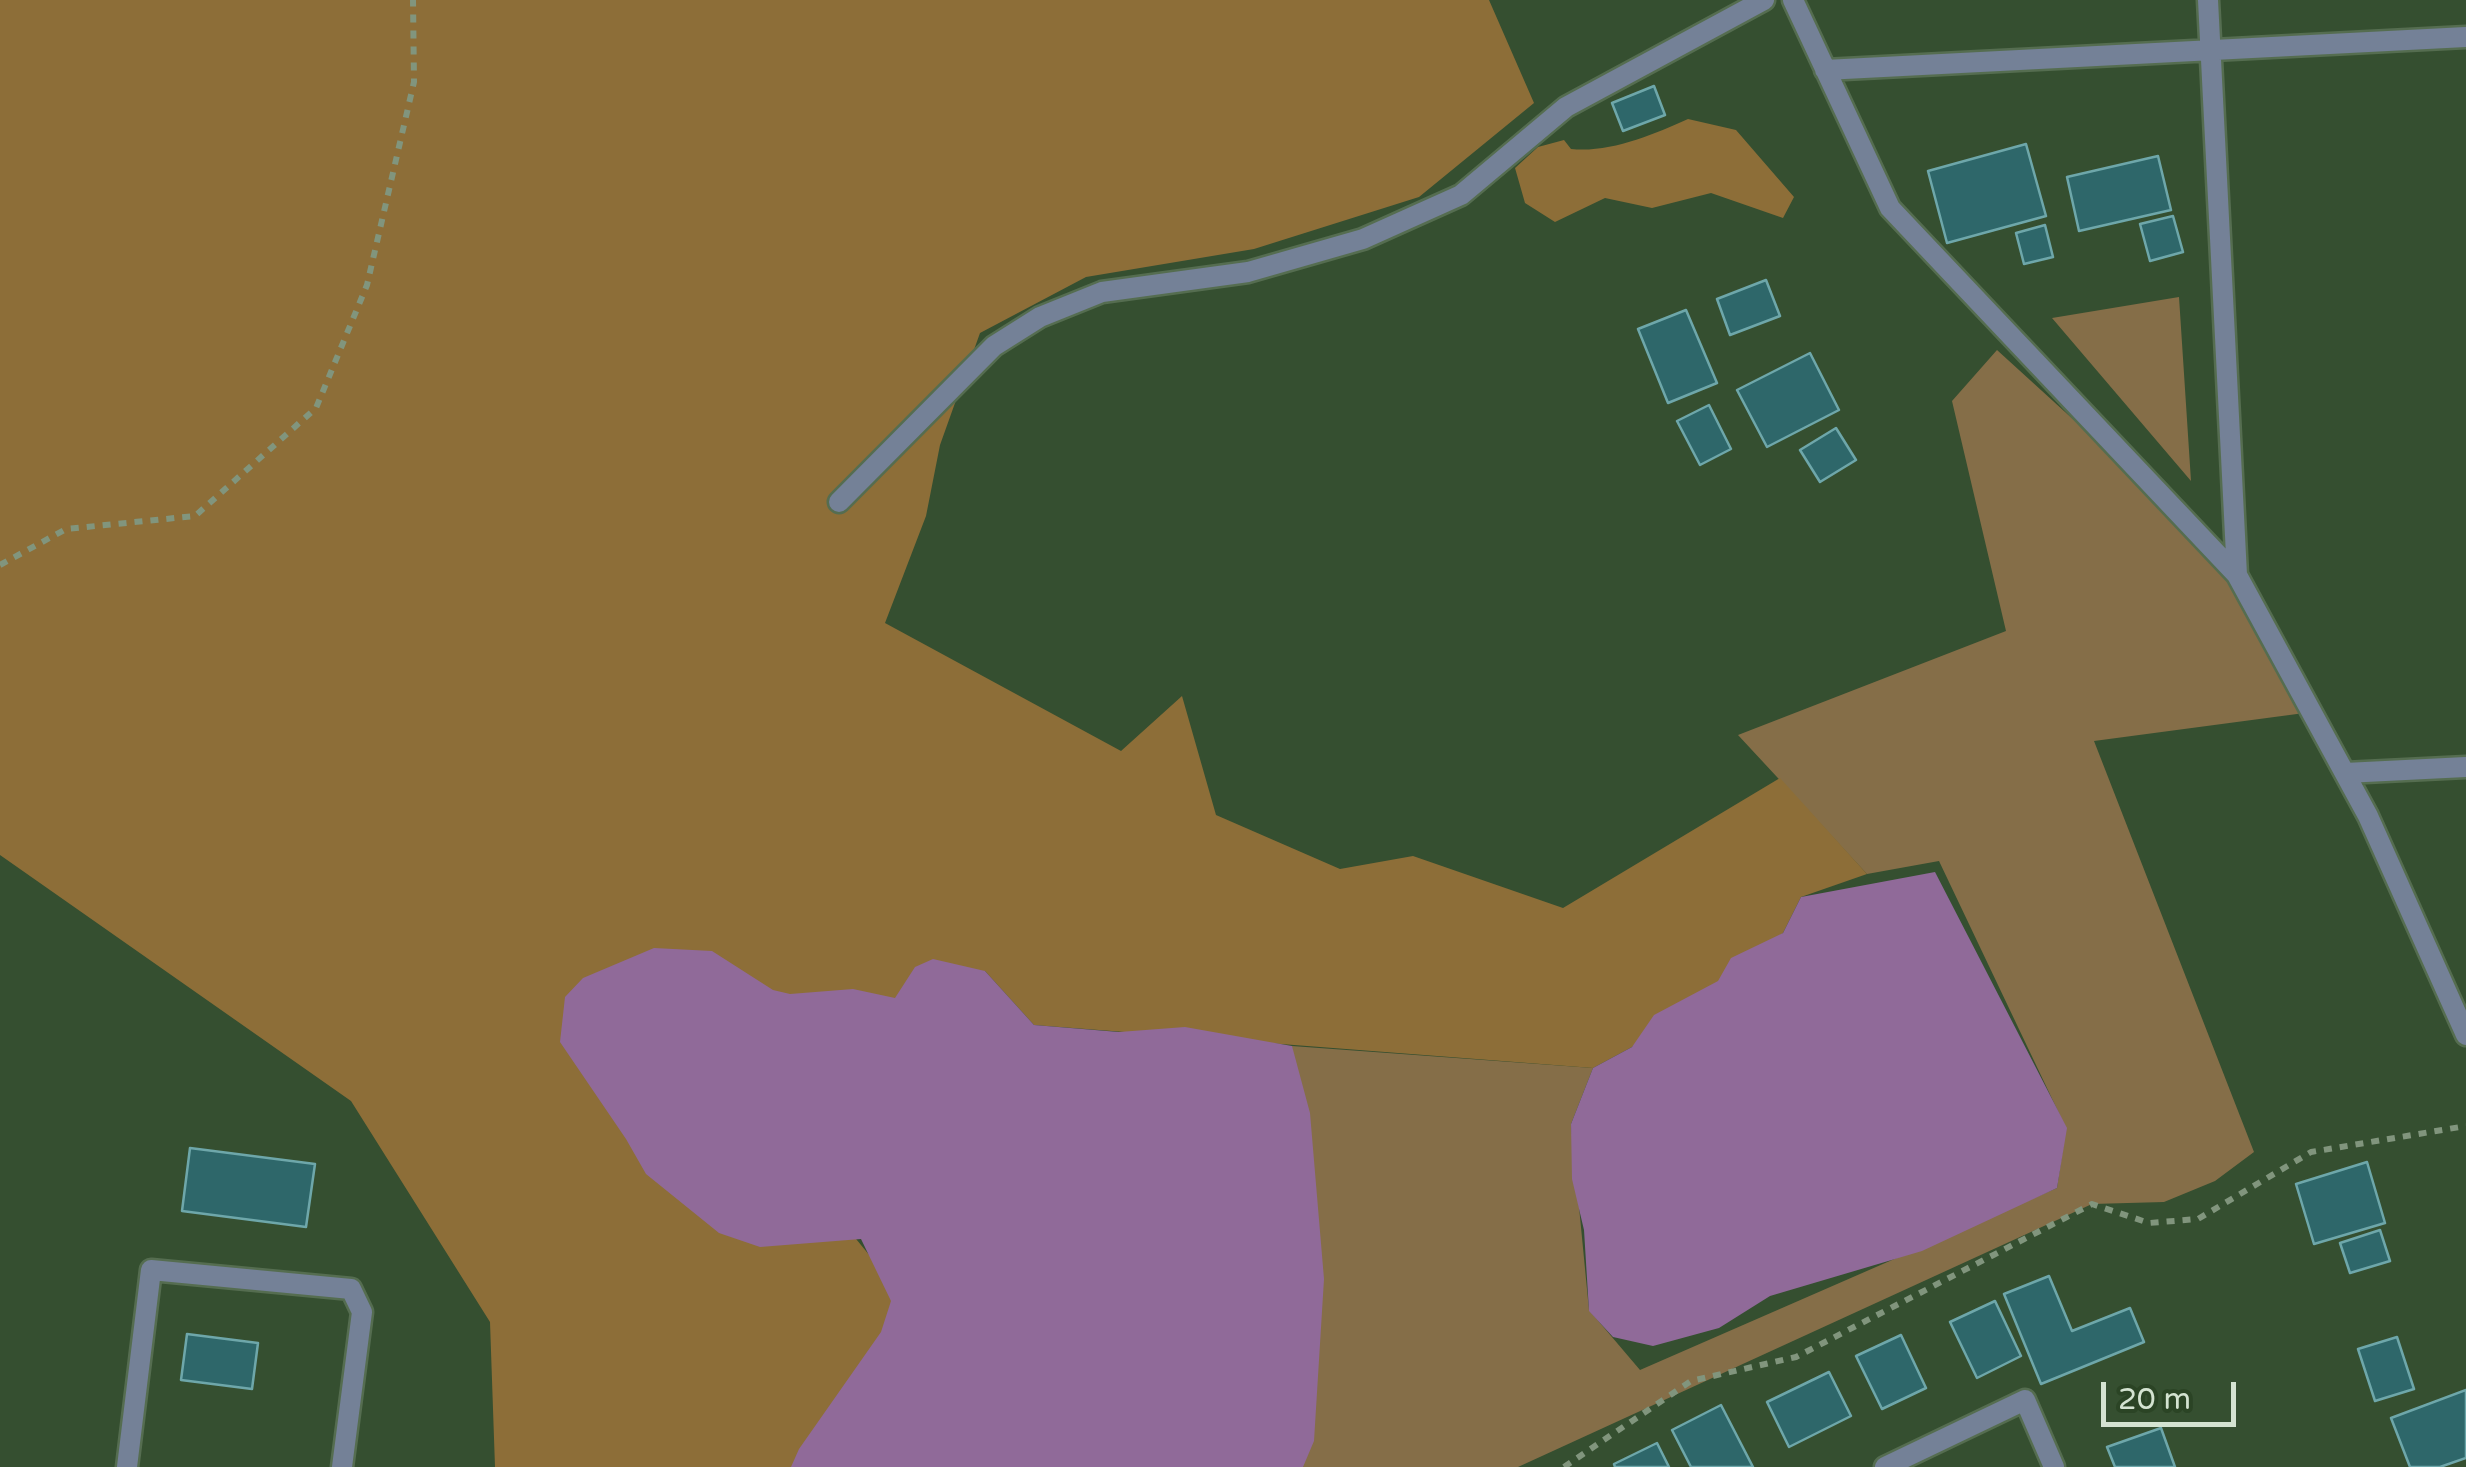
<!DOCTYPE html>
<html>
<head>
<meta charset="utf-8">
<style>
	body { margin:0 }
	#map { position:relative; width:2466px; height:1467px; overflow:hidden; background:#354f30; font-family:"Varela Round",sans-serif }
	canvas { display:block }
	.scale { position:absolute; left:2101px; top:1382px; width:135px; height:45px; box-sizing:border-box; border:5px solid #d4e3d1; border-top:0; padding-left:12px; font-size:30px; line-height:35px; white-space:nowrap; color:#d4e3d1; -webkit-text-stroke:8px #2b4425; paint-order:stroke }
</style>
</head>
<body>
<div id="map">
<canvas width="2466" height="1467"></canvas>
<div class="scale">20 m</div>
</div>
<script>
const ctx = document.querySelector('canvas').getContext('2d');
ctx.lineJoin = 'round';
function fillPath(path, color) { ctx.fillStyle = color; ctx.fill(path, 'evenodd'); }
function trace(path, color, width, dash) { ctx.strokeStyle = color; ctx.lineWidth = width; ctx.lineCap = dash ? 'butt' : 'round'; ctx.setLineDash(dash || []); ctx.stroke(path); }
const green = new Path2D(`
	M2179 297 2191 481 2052 318Z
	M1997 350 2198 533 2312 712 2094 741 2254 1152 2215 1181 2164 1202 2092 1204 1518 1467H1297L1292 1046 1593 1068 1571 1124 1589 1310 1640 1370 2057 1188 2066 1128 1939 861 1867 874 1738 735 2006 631 1952 401Z`);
const forest = new Path2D(`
	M0 0H1489L1534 103 1419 197 1254 249 1086 277 980 333 940 445 926 516 885 623 1121 751 1182 696 1216 815 1340 869 1413 856 1563 908 1780 778 1867 874 1801 897 1783 933 1632 1047 1593 1068 1034 1025 985 971 796 1166 926 1324 821 1467H495L490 1322 351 1101 0 855Z
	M1688 119 1736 130 1794 197 1783 218 1711 193 1652 208 1605 198 1555 222 1525 203 1515 168 1538 147 1564 140 1571 149C1610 153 1652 135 1688 119Z`);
const water = new Path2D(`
	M1935 872 2067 1128 2057 1188 1922 1251 1770 1296 1719 1328 1653 1346 1613 1337 1589 1311 1584 1230 1572 1179 1571 1124 1593 1068 1632 1047 1654 1015 1718 981 1731 958 1783 933 1801 897Z
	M654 948 712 951 773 990 790 994 853 989 895 998 915 967 933 959 985 971 1034 1025 1119 1032 1185 1027 1292 1046 1310 1113 1324 1279 1314 1441 1303 1467H791L799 1449 881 1332 891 1301 861 1239 760 1247 719 1233 646 1174 626 1139 560 1042 565 997 583 978Z`);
const building = new Path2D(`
	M1654 86 1665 115 1623 131 1612 103Z
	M2026 144 2046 216 1947 243 1928 171Z
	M2158 156 2171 210 2079 231 2067 177Z
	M2173 216 2183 252 2150 261 2140 224Z
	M2045 225 2053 257 2024 264 2016 233Z
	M1766 280 1780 316 1730 335 1717 299Z
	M1686 310 1717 383 1668 403 1638 329Z
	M1810 353 1839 410 1767 447 1737 390Z
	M1709 405 1731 449 1700 465 1677 421Z
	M1836 428 1856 460 1820 482 1800 450Z
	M190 1148 315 1164 306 1227 182 1211Z
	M2367 1162 2385 1223 2314 1244 2296 1184Z
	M2380 1230 2390 1261 2350 1273 2340 1243Z
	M2049 1276 2072 1331 2130 1308 2144 1342 2041 1384 2004 1294Z
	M1995 1301 2021 1356 1977 1378 1950 1322Z
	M187 1334 258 1343 252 1389 181 1380Z
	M1901 1335 1926 1388 1882 1409 1856 1356Z
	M2397 1337 2414 1389 2375 1401 2358 1349Z
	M1829 1372 1851 1416 1789 1447 1767 1402Z
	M2466 1390V1458L2440 1467H2410L2391 1418Z
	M1721 1405 1753 1467H1691L1672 1430Z
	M2161 1428 2175 1467H2115L2107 1447Z
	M1657 1443 1669 1467H1615L1614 1464Z`);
const path = new Path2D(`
	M0 565 66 529 195 516 316 408 367 285 414 82 413 0
	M1564 1467 1691 1381 1796 1357 2092 1204 2149 1223 2198 1219 2311 1152 2466 1126`);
const minor = new Path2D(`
	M1793 0 1890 208 2237 575 2368 816 2466 1035
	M2208 0 2237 575
	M1825 70 2466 37
	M839 502 994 346 1040 317 1102 292 1248 272 1363 239 1461 195 1566 107 1764 0
	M2345 773 2466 767
	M127 1467 151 1270 351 1289 362 1312 342 1467
	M1885 1467 2025 1400 2054 1467`);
fillPath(green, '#856e48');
fillPath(forest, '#8d6e38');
fillPath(water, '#906a99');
fillPath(building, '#2e676a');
trace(building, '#6ea7aa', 2.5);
trace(minor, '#556d50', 25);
trace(path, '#81957d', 6, [8, 8]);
trace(minor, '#748197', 20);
</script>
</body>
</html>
